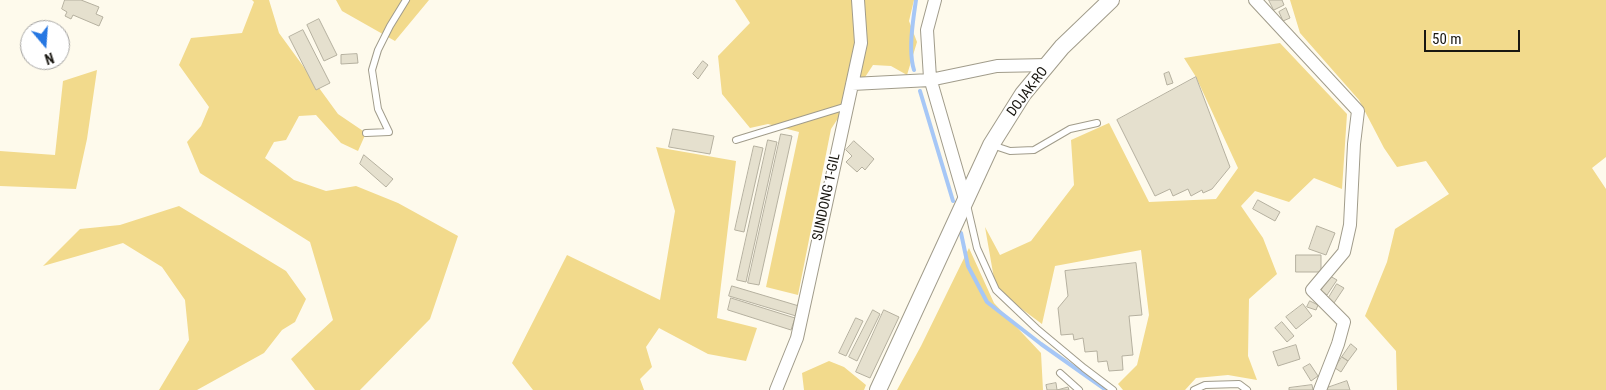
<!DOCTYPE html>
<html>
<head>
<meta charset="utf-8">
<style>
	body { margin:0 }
	#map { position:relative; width:1606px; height:390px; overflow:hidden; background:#fefaec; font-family:"Roboto Condensed",sans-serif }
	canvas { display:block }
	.north { position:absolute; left:20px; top:20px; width:50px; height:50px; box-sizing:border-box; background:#fff; border:1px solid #a3a2a0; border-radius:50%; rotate:162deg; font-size:14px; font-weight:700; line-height:20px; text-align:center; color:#191711 }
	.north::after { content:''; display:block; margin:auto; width:18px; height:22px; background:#2677e2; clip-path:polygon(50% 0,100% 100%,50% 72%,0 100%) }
	.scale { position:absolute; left:1424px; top:30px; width:96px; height:22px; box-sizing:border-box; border:2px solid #191711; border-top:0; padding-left:6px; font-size:15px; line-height:18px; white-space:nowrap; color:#191711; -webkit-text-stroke:4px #fff; paint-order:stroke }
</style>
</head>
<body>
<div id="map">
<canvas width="1606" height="390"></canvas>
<div class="north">N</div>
<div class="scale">50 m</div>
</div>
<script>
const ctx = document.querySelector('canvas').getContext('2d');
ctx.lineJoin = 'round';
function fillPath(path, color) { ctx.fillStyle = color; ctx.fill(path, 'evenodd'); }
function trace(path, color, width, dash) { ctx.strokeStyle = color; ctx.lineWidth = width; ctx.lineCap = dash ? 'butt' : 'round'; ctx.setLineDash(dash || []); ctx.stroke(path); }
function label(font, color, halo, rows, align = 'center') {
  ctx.font = font + ' "Roboto Condensed",sans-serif'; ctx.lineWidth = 4; ctx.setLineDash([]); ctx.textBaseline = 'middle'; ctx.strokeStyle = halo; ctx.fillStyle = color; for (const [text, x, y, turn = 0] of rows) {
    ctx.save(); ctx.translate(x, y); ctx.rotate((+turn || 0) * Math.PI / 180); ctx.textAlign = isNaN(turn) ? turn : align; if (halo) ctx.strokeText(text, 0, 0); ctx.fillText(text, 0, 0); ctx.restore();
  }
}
const green = new Path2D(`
	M252 0H269L279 33 338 114 366 133 358 151 341 143 316 115 299 116 286 140 274 142 265 158 294 180 326 191 356 186 398 203 458 236 430 319 360 390H315L291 359 333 320 310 242 200 173 187 142 201 126 209 107 179 65 191 38 242 33 254 2Z
	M336 0H429L395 41 342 11Z
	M735 0H914L909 21 917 42 907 75 891 66 873 65 831 129 798 295 766 287 799 132 768 124 750 128 722 94 718 56 750 23Z
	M1290 0H1606V157L1592 168 1606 189V390H1397L1396 351 1365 316 1387 262 1395 229 1449 194 1426 161 1397 167 1384 148 1359 100 1300 33Z
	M1280 43 1347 114 1342 189 1314 178 1289 202 1255 191 1241 206 1263 238 1277 274 1249 299 1248 356 1257 380 1228 375 1196 378 1185 390H1123L1118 384 1137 365 1149 315 1141 250 1055 266 1042 324 996 290 985 227 1000 255 1031 241 1074 185 1071 140 1109 123 1149 202 1216 199 1238 168 1196 77 1184 58Z
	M97 70 87 139 76 189 0 186V151L55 155 63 81Z
	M656 147 736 161 717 318 757 328 746 361 708 354 659 328 646 347 652 367 640 379 644 390H533L512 363 567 255 660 300 675 211Z
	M179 206 286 271 306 299 295 322 282 330 264 353 197 390H159L189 340 185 300 162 267 123 243 43 266 80 229 120 225Z
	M969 248 994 303 1041 353 1043 390H897L921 346Z
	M829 361 844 367 866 385 864 390H804L802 373Z`);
const stream = new Path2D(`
	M914 70C908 51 913 20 916 0
	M920 91 953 201
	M961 233 968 266 987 302 1041 344 1106 390`);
const building = new Path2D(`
	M65 0H81L99 7 96 14 103 17 99 26 73 15 71 19 65 16 67 12 62 9Z
	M1269 0H1282L1284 5 1274 10Z
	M1286 8 1290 18 1283 21 1279 12Z
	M319 19 337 55 324 61 307 25Z
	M303 30 330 83 316 90 289 37Z
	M357 54 358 63 341 64V55Z
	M703 61 708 65 698 79 693 74Z
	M1169 72 1173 83 1167 85 1164 74Z
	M1196 77 1230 167 1212 189 1203 193 1202 190 1191 196 1188 189 1173 196 1170 189 1155 196 1117 120Z
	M673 129 714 136 710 154 669 147Z
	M781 134 792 136 759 285 748 283Z
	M768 140 777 142 746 282 737 280Z
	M854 141 874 159 865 170 862 167 857 172 846 162 852 156 846 150Z
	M754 146 763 148 744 232 735 230Z
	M364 155 393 179 386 187 360 164Z
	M1258 200 1280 212 1275 221 1253 209Z
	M1317 226 1335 233 1326 255 1309 249Z
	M1296 255H1321V272H1296Z
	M1136 263 1142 315 1129 316 1133 355 1122 356 1123 370 1109 371 1107 361 1098 362 1097 351 1085 352 1083 338 1074 340 1073 334 1061 335 1058 308 1068 296 1065 271Z
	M1330 276 1337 280 1327 295 1321 291Z
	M1337 284 1344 288 1334 303 1328 299Z
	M732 286 799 306 796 316 729 296Z
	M731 298 795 318 791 330 728 310Z
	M1310 301 1318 305 1316 310 1307 307Z
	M1303 304 1312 316 1296 329 1286 317Z
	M873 310 880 314 857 361 849 357Z
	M884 310 899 317 870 378 856 372Z
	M856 318 863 321 846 356 839 353Z
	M1282 322 1294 336 1287 342 1275 328Z
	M1351 344 1357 349 1348 361 1342 357Z
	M1296 345 1300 359 1278 366 1273 352Z
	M1342 357 1348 361 1341 372 1335 368Z
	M1310 364 1318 376 1311 381 1303 368Z
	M1347 381 1350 390H1324V389Z
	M1056 383 1057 390 1068 387 1069 390H1047L1046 385Z
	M1312 385 1313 390H1289V388Z`);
const service = new Path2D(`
	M366 133 389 132 378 109 372 70 378 50 390 26 406 0
	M736 140 847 106
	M992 145 1010 151 1034 150 1070 129 1097 123
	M967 205 977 248 996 290 1036 328 1084 368 1113 390
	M1060 373 1079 390
	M1194 390 1205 385 1239 384 1247 390`);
const minor = new Path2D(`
	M935 0 927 30 930 78 965 199
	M1255 0 1358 111 1354 144 1350 225 1344 252 1312 290 1344 322 1338 344 1320 390
	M852 84 930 80 997 66 1048 65
	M776 390 797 338 861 43 858 0`);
const tertiary = new Path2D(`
	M878 390 991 145 1023 94 1062 47 1111 0`);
const streetNames = [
	["DOJAK-RO",1028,92,-53],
	["SUNDONG 1-GIL",827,197,-78]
];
fillPath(green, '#f2da8c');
trace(stream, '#a6c7f6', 4);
fillPath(building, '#e5e0ce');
trace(building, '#b5b09f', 1);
trace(service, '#a19c8b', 8);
trace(minor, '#a19c8b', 14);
trace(tertiary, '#a19c8b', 18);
trace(service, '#fff', 6);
trace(minor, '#fff', 12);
trace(tertiary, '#fff', 16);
label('14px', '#191711', '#fff', streetNames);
</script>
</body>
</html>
